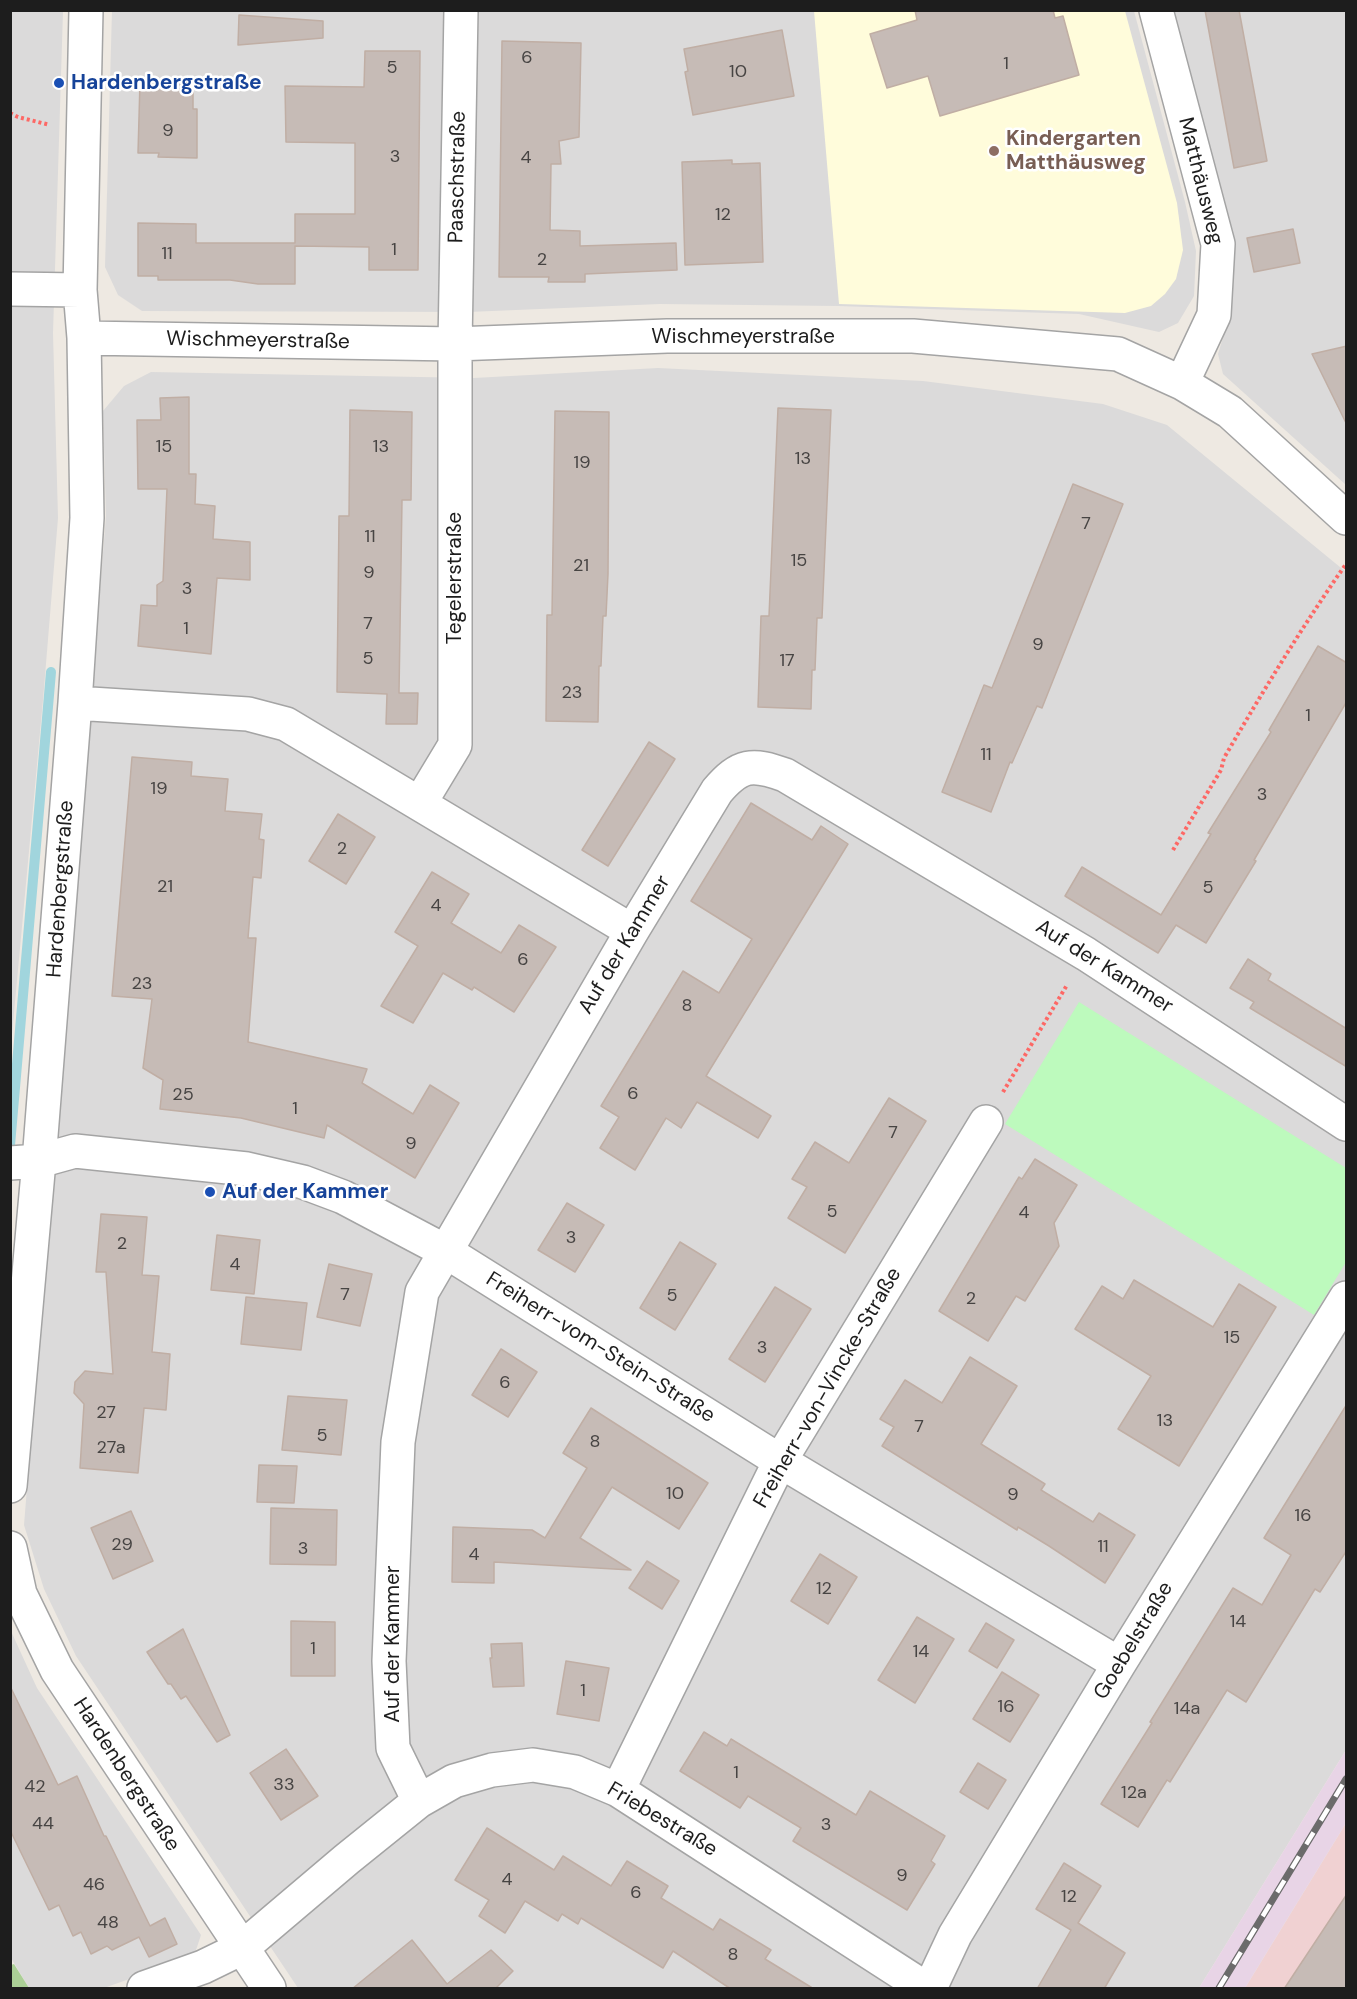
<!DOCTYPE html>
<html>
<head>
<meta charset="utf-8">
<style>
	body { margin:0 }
	#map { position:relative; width:1357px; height:1999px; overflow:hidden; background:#eee9e2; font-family:"DM Sans",sans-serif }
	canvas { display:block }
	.frame { position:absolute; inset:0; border:12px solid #1d1d1d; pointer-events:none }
</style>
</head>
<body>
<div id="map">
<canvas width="1357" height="1999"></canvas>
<div class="frame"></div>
</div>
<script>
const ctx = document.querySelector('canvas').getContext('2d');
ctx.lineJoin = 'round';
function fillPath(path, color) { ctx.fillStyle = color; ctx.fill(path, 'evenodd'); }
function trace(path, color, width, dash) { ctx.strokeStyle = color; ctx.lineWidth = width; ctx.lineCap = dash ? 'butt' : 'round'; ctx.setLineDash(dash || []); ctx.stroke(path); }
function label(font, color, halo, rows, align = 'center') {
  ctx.font = font + ' "DM Sans",sans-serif'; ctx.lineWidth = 5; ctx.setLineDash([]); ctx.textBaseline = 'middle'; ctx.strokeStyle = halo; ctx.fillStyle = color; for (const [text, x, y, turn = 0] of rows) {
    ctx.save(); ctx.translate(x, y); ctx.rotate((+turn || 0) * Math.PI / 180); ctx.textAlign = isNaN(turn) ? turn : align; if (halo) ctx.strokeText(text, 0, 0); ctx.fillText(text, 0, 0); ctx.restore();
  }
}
const residential = new Path2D(`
	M112 10 1134 11 1185 202 1196 251 1194 296 1178 323 1159 332 1079 314 838 306 660 304 468 312 142 311 118 295 105 267Z
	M11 11H63L53 333 58 518 43 700 11 1045Z
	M1169 11H1346V485L1223 374 1218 354 1229 318Z
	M658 368 923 381 1103 404 1167 425 1346 572V1750L1199 1988H298L76 1656 44 1589 24 1525 106 516 103 411 124 386 151 372 474 378Z
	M10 1629 37 1688 201 1935 194 1956 104 1988H29L11 1958Z`);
const commercial = new Path2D(`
	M1346 1823V1988H1245Z`);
const industrial = new Path2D(`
	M1346 1750V1823L1245 1988H1199Z`);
const education = new Path2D(`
	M814 11H1125L1177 203 1183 250 1176 279 1165 294 1151 306 1125 313 839 304Z`);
const forest = new Path2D(`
	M14 1964 29 1988H11V1965Z`);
const park = new Path2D(`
	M1079 1002 1346 1168V1262L1314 1315 1005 1124Z`);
const stream = new Path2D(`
	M10 1145 51 672`);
const building = new Path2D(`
	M915 10H1053L1055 18 1063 16 1079 75 940 116 928 76 887 88 870 34 917 20Z
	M1205 10H1239L1267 161 1234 168Z
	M239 15 323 21V38L238 45Z
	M782 30 794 96 693 115 685 72 688 71 684 49Z
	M502 41 581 43 579 137 559 141 561 164H551L550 230 580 231V246L676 243 677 270 585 274V282H548L549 277H499Z
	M365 51H420L418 270H369V247L295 246V284H258L230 280H158V276H138V223L196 224V243H295V214H355V143L286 142 285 86 364 87Z
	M140 82H193V109H197V158L158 157 159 153H138Z
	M732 160V164L760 163 763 262 685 265 682 162Z
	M1293 229 1300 263 1254 272 1247 238Z
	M1347 346V425L1312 354Z
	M189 397V474H196L195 504 215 506 213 539 250 542V580L217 578 211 654 138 646 141 605 157 606V585L163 581 167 489H138L137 420H161L160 398Z
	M778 408 831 410 822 618H817L815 670H812L811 709 758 707 761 616H769Z
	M350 410 412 412 411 500H402L399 693H418L417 724H386L387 694 337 692 339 516H349Z
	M555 411 609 412 608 574 606 616H603L601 666H599L598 722 546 721 547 615H552Z
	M1073 484 1123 504 1042 708 1037 706 1012 763 1010 762 991 812 942 792 984 685 992 688Z
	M1318 646 1347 663V701L1254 860 1256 861 1206 943 1176 925 1158 953 1065 896 1082 867 1161 915 1211 834 1208 833 1271 732 1269 730Z
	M649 742 675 759 608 866 582 850Z
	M132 757 192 762 191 776 228 779 225 811 262 814 259 839 264 840 261 878 253 877 248 938H256L248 1042 367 1069 362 1083 413 1114 430 1085 459 1103 415 1178 327 1125 324 1138 241 1118 160 1109 163 1080 143 1068 152 999 112 996Z
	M751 803 812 840 821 826 848 844 706 1076 771 1116 758 1138 697 1102 681 1128 666 1118 635 1170 600 1148 619 1117 601 1106 683 971 719 993 752 939 691 901Z
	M338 814 375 837 346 884 309 861Z
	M432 872 469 894 451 923 501 953 519 925 556 947 514 1012 474 987 472 990 443 973 413 1023 381 1006 418 946 395 932Z
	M1248 959 1271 974 1268 980 1347 1029V1067L1250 1008 1254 1002 1230 988Z
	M889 1098 926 1121 845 1253 788 1218 807 1187 792 1179 815 1142 849 1163Z
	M1035 1159 1077 1185 1054 1223 1059 1246 1025 1301 1016 1296 988 1341 939 1311 1019 1177 1022 1179Z
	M567 1203 604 1225 575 1272 538 1250Z
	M101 1214 147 1217 142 1275 159 1276 152 1352 170 1354 166 1410 144 1408 138 1473 80 1468 84 1404 74 1393 75 1382 85 1371 113 1374 106 1272H96Z
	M217 1235 260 1240 254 1294 211 1290Z
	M680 1242 716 1264 675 1330 640 1308Z
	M329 1264 372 1274 360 1326 317 1317Z
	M1134 1280 1213 1327 1239 1284 1276 1307 1179 1466 1118 1429 1151 1376 1075 1329 1102 1286 1123 1299Z
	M775 1287 811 1309 765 1382 729 1359Z
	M246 1297 307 1303 301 1350 241 1344Z
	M501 1349 537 1372 508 1417 472 1395Z
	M970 1357 1017 1386 981 1444 1045 1484 1041 1490 1093 1522 1099 1513 1135 1535 1105 1583 1049 1546 1018 1527 1017 1530 882 1446 894 1427 880 1419 905 1380 942 1403Z
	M288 1396 347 1400 341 1455 282 1450Z
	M1347 1404V1550L1320 1592 1315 1589 1246 1702 1227 1690 1170 1782 1167 1780 1138 1827 1101 1804 1152 1723 1150 1722 1233 1588 1262 1605 1291 1555 1264 1538Z
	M591 1408 708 1483 679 1529 612 1487 580 1538 631 1570 494 1562V1583L452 1582 453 1527 532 1530 545 1538 587 1468 563 1453Z
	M259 1465 297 1466 294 1503 257 1502Z
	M271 1508 337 1510 336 1565 270 1564Z
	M131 1511 153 1561 113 1579 91 1528Z
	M820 1554 857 1577 828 1624 791 1601Z
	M647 1561 679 1581 662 1609 629 1588Z
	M917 1617 954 1639 915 1703 878 1680Z
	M291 1621 335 1622V1676H291Z
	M986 1623 1014 1640 997 1668 969 1651Z
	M183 1629 230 1735 217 1742 186 1696 181 1699 171 1684H168L147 1652Z
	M522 1643 524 1686 493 1687 490 1658H492L491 1644Z
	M566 1661 609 1668 599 1721 557 1714Z
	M1002 1672 1039 1695 1010 1742 973 1719Z
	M10 1686 58 1785 77 1776 104 1836H106L150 1926 165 1918 177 1944 149 1957 139 1937 112 1950 107 1946 91 1954 81 1932 73 1936 59 1905 49 1910 10 1830Z
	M704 1732 727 1746 731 1739 856 1815 870 1791 945 1836 931 1861 935 1864 907 1910 793 1841 801 1828 748 1796 740 1808 680 1771Z
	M286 1749 318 1796 281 1820 250 1773Z
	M978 1763 1006 1780 988 1809 960 1792Z
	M487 1828 554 1870 563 1856 611 1886 627 1861 668 1886 661 1898 713 1930 720 1919 771 1950 765 1959 814 1989H731L673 1951 663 1968 581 1918 578 1924 562 1914 558 1921 525 1901 505 1933 479 1916 489 1900 455 1880Z
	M1064 1863 1101 1886 1078 1923 1125 1953 1104 1989H1037L1071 1930 1036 1909Z
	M1347 1894V1989H1284Z
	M412 1940 447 1984 491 1950 513 1971 495 1989H352Z`);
const path = new Path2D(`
	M10 113 18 117 50 125
	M1173 850 1221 770 1224 758C1263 691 1302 627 1346 564
	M1003 1092 1067 985`);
const minor = new Path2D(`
	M1156 10 1218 244 1214 315 1182 383
	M10 289 80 290
	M84 338 455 344 667 336H913L1118 354 1182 383 1230 412 1346 518
	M75 703 248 714 286 724 632 931
	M420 803 455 745V344L461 10
	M10 1163 39 1161 75 1151 247 1169 303 1182 343 1197 445 1251 780 1461 1119 1664
	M10 1486 39 1161 75 703 87 518 84 338 80 290 86 10
	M10 1548 20 1594 57 1670 269 1988
	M618 1790 780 1461 986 1122
	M419 1801 393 1748 389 1661 398 1442 422 1292 632 931 717 791C740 764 752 763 785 775L1086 954 1346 1124
	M144 1988 203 1967 242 1948 347 1859 419 1801 454 1781 492 1770 533 1765 575 1772 618 1790 925 1988
	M930 1988 955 1935 1119 1664 1346 1298`);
const rail = new Path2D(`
	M1219 1988 1346 1779`);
const markers = [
	[59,83,6,"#1a4fb4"],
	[994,151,6,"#8d6e63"],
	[210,1192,6,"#1a4fb4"]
];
const numberNames = [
	["6",527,58],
	["1",1006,64],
	["5",392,68],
	["10",738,72],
	["9",168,131],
	["3",395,157],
	["4",526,158],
	["12",723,215],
	["1",394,250],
	["11",167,254],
	["2",542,260],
	["15",164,447],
	["13",381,447],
	["13",803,459],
	["19",582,463],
	["7",1086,524],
	["11",370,537],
	["15",799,561],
	["21",581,566],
	["9",369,573],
	["3",187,589],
	["7",368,624],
	["1",186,629],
	["9",1038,645],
	["5",368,659],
	["17",787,661],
	["23",572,693],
	["1",1308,716],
	["11",986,755],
	["19",159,789],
	["3",1262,795],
	["2",342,849],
	["21",165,887],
	["5",1208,888],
	["4",436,906],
	["6",523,960],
	["23",142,984],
	["8",687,1006],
	["6",633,1094],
	["25",183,1095],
	["1",295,1109],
	["7",893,1133],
	["9",411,1144],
	["5",832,1212],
	["4",1024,1213],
	["3",571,1238],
	["2",122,1244],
	["4",235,1265],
	["7",345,1295],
	["5",672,1296],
	["2",971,1299],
	["15",1232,1338],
	["3",762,1348],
	["6",505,1383],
	["27",106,1413],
	["13",1165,1421],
	["7",919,1427],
	["5",322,1436],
	["8",595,1442],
	["27a",111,1448],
	["10",675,1494],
	["9",1013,1495],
	["16",1303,1516],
	["29",122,1545],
	["11",1103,1547],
	["3",303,1549],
	["4",474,1555],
	["12",824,1589],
	["14",1238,1622],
	["1",313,1649],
	["14",921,1652],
	["1",583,1691],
	["16",1006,1707],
	["14a",1187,1709],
	["1",736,1773],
	["33",284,1785],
	["42",35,1787],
	["12a",1134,1793],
	["44",43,1824],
	["3",826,1825],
	["9",902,1876],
	["4",507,1880],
	["46",94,1885],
	["6",636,1893],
	["12",1069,1897],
	["48",108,1923],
	["8",733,1955]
];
const transitNames = [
	["Hardenbergstraße",71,83],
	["Auf der Kammer",222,1192]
];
const educationNames = [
	["Kindergarten",1006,139],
	["Matthäusweg",1006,163]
];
const streetNames = [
	["Paaschstraße",458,177,-89],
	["Matthäusweg",1200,181,76],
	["Wischmeyerstraße",743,337],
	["Wischmeyerstraße",258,341,1],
	["Tegelerstraße",455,578,-90],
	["Hardenbergstraße",61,889,-86],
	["Auf der Kammer",625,945,-59],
	["Auf der Kammer",1104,967,32],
	["Freiherr-vom-Stein-Straße",600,1348,32],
	["Freiherr-von-Vincke-Straße",828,1388,-60],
	["Goebelstraße",1134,1641,-59],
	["Auf der Kammer",393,1644,-90],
	["Hardenbergstraße",126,1775,57],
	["Friebestraße",662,1820,31]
];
fillPath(residential, '#dbdada');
fillPath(commercial, '#f0d1d2');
fillPath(industrial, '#e8d4e6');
fillPath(education, '#fffcdb');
fillPath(forest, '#abcf96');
fillPath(park, '#bdfabd');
trace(stream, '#a1d5dd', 10);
fillPath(building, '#c6bbb6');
trace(building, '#c0aea4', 1.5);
trace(minor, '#a4a4a4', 36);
trace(path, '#fd6865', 4, [3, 3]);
trace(minor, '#fff', 33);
trace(rail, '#6b6b6b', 7);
trace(rail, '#fff', 4.5, [14]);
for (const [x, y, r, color] of markers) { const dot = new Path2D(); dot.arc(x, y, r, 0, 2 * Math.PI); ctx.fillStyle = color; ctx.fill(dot); trace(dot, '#fff', 2); }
label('18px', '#474443', null, numberNames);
label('bold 21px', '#164399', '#fff', transitNames, 'left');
label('bold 21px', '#785e54', '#fff', educationNames, 'left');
label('21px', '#1d1d1d', '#fff', streetNames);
</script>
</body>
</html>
